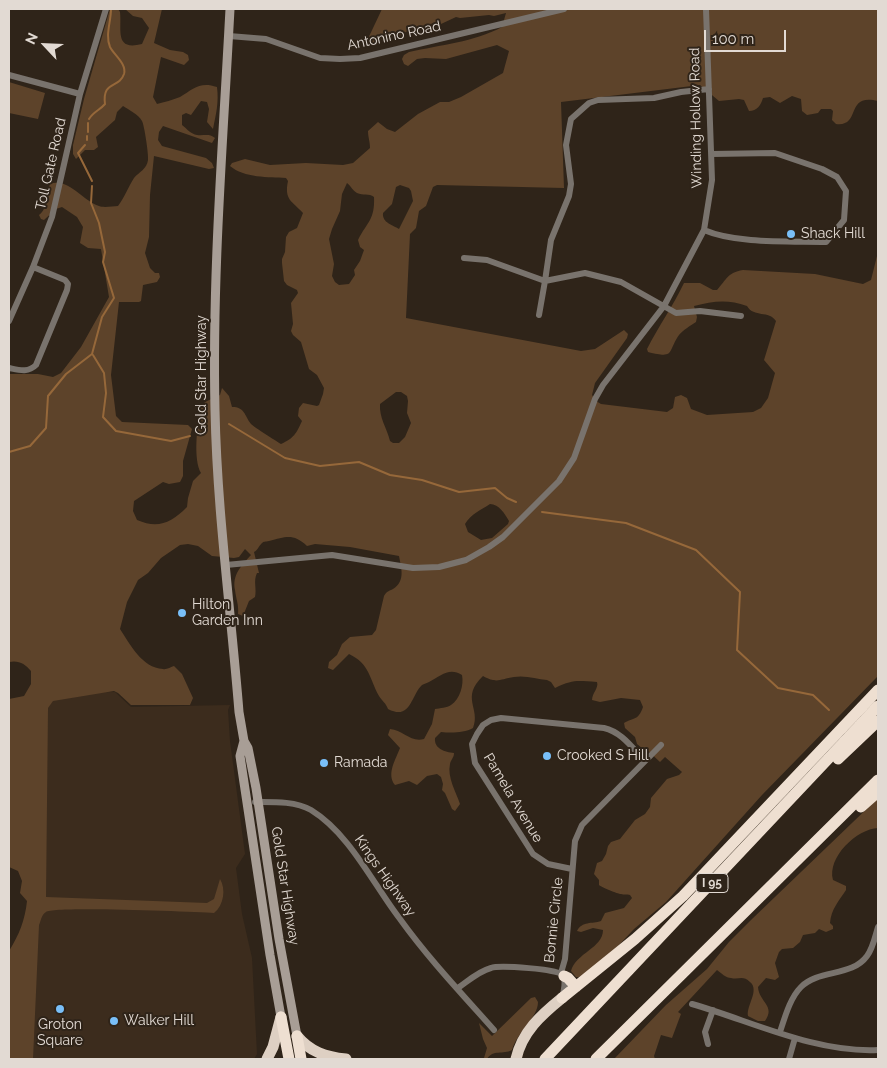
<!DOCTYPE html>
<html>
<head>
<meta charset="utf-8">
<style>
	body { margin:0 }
	#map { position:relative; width:887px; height:1068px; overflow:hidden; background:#2f2419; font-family:Raleway,sans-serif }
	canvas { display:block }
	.frame { position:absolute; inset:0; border:10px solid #e2dad3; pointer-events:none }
	.north { position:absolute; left:20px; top:20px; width:50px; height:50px; -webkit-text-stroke:4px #2f2419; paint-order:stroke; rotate:295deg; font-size:14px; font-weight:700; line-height:20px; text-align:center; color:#e2dad3 }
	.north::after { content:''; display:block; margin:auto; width:18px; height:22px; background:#e2dad3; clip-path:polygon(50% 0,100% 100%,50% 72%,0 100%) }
	.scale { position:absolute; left:704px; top:30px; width:82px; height:22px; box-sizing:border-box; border:2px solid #e2dad3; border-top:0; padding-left:6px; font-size:15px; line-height:18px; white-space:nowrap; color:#e2dad3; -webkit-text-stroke:4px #2f2419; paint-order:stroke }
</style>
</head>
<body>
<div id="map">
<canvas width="887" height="1068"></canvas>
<div class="frame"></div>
<div class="north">N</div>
<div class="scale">100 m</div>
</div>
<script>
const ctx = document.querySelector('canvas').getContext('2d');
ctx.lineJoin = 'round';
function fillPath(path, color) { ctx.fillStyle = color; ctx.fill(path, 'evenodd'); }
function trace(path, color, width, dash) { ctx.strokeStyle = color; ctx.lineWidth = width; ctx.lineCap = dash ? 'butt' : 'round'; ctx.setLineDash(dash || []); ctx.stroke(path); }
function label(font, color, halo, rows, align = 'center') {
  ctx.font = font + ' Raleway,sans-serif'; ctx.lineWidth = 4; ctx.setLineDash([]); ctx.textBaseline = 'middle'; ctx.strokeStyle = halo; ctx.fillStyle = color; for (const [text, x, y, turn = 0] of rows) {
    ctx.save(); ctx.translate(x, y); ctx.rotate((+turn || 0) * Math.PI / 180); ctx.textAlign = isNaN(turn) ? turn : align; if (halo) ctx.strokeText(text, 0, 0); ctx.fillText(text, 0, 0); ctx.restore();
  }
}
const built = new Path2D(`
	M115 692 131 707 230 705 228 710 230 741 245 854 236 868 242 914 252 958 257 1054 254 1059H28L45 693Z`);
const green = new Path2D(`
	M110 9H118L120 12C122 30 114 51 142 44L149 28 142 18 133 16 125 9H162L154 43 170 50 183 52 188 55 189 60 184 65 161 57 153 97 157 104C164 102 173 100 180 97 193 89 200 81 217 87 219 103 216 114 213 129L207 122 209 109 207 102 201 101 191 115 186 113 182 115V125C187 129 191 134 197 135 204 136 209 133 215 138L212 143 163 126 159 132 158 140 162 146 206 158 212 163 214 168 209 169 154 156 150 195 149 237 145 253 150 268 155 273H159L160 277 157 282 143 285 141 301 139 302H119L111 375 116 416 122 422 188 425 192 429 183 461V476L180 482 169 484 163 482 134 501 133 511 137 520C158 529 171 523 187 507L188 498 193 481 201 473C193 460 197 423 201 408L205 402 220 395 222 388 229 396 232 407C245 407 244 415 251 424 255 428 275 440 281 444 294 438 296 434 302 421L298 416 299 408 303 403 317 406 319 405 323 394 324 388 317 375 309 369 301 342 293 335 291 331 293 324 291 303 298 293 297 290 287 285 284 281 282 263V259L285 252 286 237 289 232 297 228 303 213C292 201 284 200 288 181L286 178C269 177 244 178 230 166L232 163 245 159 270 165 306 163 343 165 353 163 370 148C370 141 368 137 368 131L378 122 387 129 395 132 418 114 440 102H449L461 97 503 73 509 51 497 45 446 59 425 58 417 59 408 66 404 64 402 59 404 55 409 52C440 45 474 42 502 27L506 13 494 16 489 15 460 18 456 17 441 24 434 23 411 29 399 36 388 37 367 46 365 45 382 9H878V101C844 93 862 127 836 124L832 120 833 111 831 109H821L818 113 807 115 802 111 801 99 792 96 780 103 770 97 763 98C761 105 757 111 749 111L744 100 739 99 719 101 700 85 561 102 564 188 437 185 433 187 426 206 419 211 416 228 410 234 406 318 581 351 595 349 624 330 628 334 627 338 595 383 592 395 596 401 601 404 667 412 673 408 675 397 681 395 687 398 691 409 707 415 753 412 761 408 768 398 775 373 764 360 776 321C769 310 754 318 747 306 728 299 713 301 694 306L697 317 696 322C690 326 683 330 679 335 667 352 676 359 648 352L647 349C658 327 673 306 684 283H700L713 290H717C727 279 727 273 743 270L815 274 863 284 871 280 878 252V676L762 795 666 902 634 929 618 946 590 970 579 977H576L571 971C576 953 603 948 603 930L593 928 581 932 577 931C582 921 592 924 601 921L605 913 624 908 632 898 630 895C627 894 624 895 621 894 618 894 601 887 599 885V880L594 874 597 863 602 861 606 854 608 846 611 842 620 839 635 820 645 814 650 807 651 798 667 779 679 775 682 772 665 757 660 762 645 748 643 749 637 744 635 737 625 728 624 723C634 717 638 721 643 707L640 700 621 698 600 702 592 700C592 693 599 688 597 682 577 681 574 679 555 688L551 682 547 680C537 679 525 675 514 677 500 679 497 684 483 676 460 698 481 708 473 728 464 733 451 733 441 732L435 738C434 749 445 752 454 753 454 758 451 759 450 764 447 777 456 792 460 804L455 811 452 809 445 793 442 790 443 784 441 777 437 774 427 776 417 785 409 781 395 785C386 774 396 759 400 748L388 735 390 729C403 730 411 743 424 739L432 724 435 709C440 708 447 708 451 705 460 699 464 685 462 675 449 667 441 676 429 682 427 683 424 684 422 685 411 695 411 721 388 709 386 703 382 701 379 696 369 678 370 664 349 654L333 670 328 668 329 662 337 655 342 644 350 637 372 635 376 630 384 596C387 591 389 591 393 589 406 581 401 567 399 556L350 547 315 544 307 546C293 533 286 537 269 541 265 542 264 541 262 543 258 547 258 550 254 552L259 573H257C253 581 257 589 255 597L249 601 243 616 238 614C239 605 236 599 235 590 232 575 241 566 251 555L245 549 239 557 234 558 212 556 198 546 188 544 180 545 161 558 148 573 138 580 127 602 120 629C130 644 142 668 163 669 166 670 171 667 174 666L182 674 193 698 190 705H131L118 693 114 691 53 701 48 708 46 897 207 903 214 899 220 879C226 889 224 905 214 913 193 912 54 906 46 912 41 915 41 921 39 925L33 1059H9V951C19 935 25 920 27 901L20 893 22 881 18 871 9 867V699L24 696 31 684V671C25 664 19 660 9 662V374H38L53 377 61 373 81 347 109 297 101 249 88 248 80 243 83 227 77 217 62 207 56 209 44 220 41 219 39 215C48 209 46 194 50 184 68 177 83 201 99 206 104 208 113 206 118 206 125 197 128 187 134 178 139 172 147 169 148 160 149 155 144 124 142 121 138 114 129 110 123 106L117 112 115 120 96 137 98 147 94 150H85L76 159 73 154V145L84 99ZM347 183C351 186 353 191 357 193 363 196 369 193 374 197 375 220 367 222 358 240L360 247 364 250 360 261 354 270 355 275 349 284 339 285 335 282 332 276 334 264 329 239 332 229 340 211 342 194ZM400 185 409 188 411 191 413 201 399 229C393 225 382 223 383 213L392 204 396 187ZM396 392H401L407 396 408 401 407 413 411 423 405 437 399 443H393L390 441C387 428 379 418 380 404ZM490 504C499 504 505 514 509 521L508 524 492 538 481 540 468 532 465 524C471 514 481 510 490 504Z
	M9 82 45 93 38 119 9 113Z
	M878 798V828C857 829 827 857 833 880L846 886V890C839 901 831 909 830 923L833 926V929L826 932 819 929 815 933 803 935 800 942 793 948 782 949 779 952 775 963 779 977 775 980 766 978 758 987C759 1002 776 1006 765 1021H758L748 1016C746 1006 760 990 750 982 743 975 739 980 731 978 726 978 721 973 717 970L678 1012 681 1014 672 1038 661 1035 654 1056 655 1059H614L666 1005 707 969 729 942 751 920Z
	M535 997 538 1002C538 1018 517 1032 512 1050 503 1055 493 1049 487 1059H482L484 1058 487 1048 483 1039 479 1023 492 1036 531 998Z`);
const stream = new Path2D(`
	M89 119C93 112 100 110 105 104 102 80 119 89 124 74 127 64 114 55 110 47 105 35 111 22 111 9
	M88 132V123
	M87 140V136
	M85 145 78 153 92 181
	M93 355 104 373 106 393 103 417 116 431 171 441 190 436
	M229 424 285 458 320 466 359 462 390 475 422 480 459 492 495 488 507 498 516 502
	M9 452 30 446 46 428 48 396 66 374 92 354 102 317 114 298 103 262 105 252 99 223 91 203 92 186
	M542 512 626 523 696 550 740 592 737 650 778 688 813 695 829 710`);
const minor = new Path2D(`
	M229 36 266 39 320 58 340 59 360 58 564 9
	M9 75 80 94
	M704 230C736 244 790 241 826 242L844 220 846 191 837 177 822 169 775 153 712 154
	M464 258 487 260 545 281 585 273 621 282 676 313 700 311 741 316
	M539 315 545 281 551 240 569 196 571 184 566 145 571 119 589 103 598 100 654 98 681 92 709 89
	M9 321 33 267 52 217 80 94 106 9
	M9 368C19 370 28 373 36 365L67 290 68 284 65 280 33 267
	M226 565 332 555 413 568 439 567 466 560 489 547 503 537 559 481 574 458 595 399 603 385 664 306 704 230 712 180 706 9
	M255 802C273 802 295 801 311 810 350 834 373 884 400 919 428 958 462 994 494 1030
	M572 869 548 864 533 854 475 763 472 744 477 734 483 725 491 720 501 718 604 728C622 732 633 749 645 761
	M561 973 565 959 575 841 582 825 661 745
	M458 988C468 981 479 971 491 968 499 965 560 969 563 975 566 980 564 992 562 997
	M692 1004C751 1021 815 1053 878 1050
	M780 1032C785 1017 790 998 801 987 819 969 852 977 867 956 873 948 875 937 878 927
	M708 1044 705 1032 713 1010
	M789 1059 795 1038`);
const secondary = new Path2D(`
	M230 9C223 142 212 276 215 410 217 511 231 611 239 712L244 741 248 748 256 788 279 939 297 1036
	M244 741 240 756 270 955 281 1017`);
const trunk = new Path2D(`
	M297 1036C310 1052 326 1057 346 1059
	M267 1059 273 1047 281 1017
	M516 1059C522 1032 541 1015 562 998`);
const motorway = new Path2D(`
	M838 759 878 721
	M861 807 878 792
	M564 976 568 978 576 987
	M562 998 635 939 683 896 878 690
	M281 1017 289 1059
	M297 1036 301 1059
	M545 1059 878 706
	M596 1059 878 780`);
const markers = [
	[791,234,5,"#79bff8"],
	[182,613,5,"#79bff8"],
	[547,756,5,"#79bff8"],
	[324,763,5,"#79bff8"],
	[60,1009,5,"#79bff8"],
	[114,1021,5,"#79bff8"]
];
const shields = [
	[712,883,32]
];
const shieldNames = [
	["I 95",712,883]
];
const streetNames = [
	["Antonino Road",394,36,-12],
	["Winding Hollow Road",696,118,-91],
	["Toll Gate Road",51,164,-77],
	["Gold Star Highway",202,375,-90],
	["Pamela Avenue",513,798,59],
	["Kings Highway",385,876,55],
	["Gold Star Highway",285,886,81],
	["Bonnie Circle",554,920,-84]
];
const poiNames = [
	["Shack Hill",801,234],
	["Hilton",192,605],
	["Garden Inn",192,621],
	["Crooked S Hill",557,756],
	["Ramada",334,763],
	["Walker Hill",124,1021],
	["Groton",60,1025,"center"],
	["Square",60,1041,"center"]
];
fillPath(built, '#3c2c1d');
fillPath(green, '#5d432a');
trace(stream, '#96683a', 2);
trace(minor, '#79736d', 6);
trace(secondary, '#a89e96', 9);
trace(trunk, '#ded0c3', 11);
trace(motorway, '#eedfd1', 11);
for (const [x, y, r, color] of markers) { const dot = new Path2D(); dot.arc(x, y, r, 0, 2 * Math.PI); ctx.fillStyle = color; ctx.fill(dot); trace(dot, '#2f2419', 2); }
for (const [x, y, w] of shields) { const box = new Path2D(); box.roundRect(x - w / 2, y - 9.5, w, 19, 4); ctx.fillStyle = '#2f2419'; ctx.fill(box); trace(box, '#e2dad3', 1); }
label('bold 12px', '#e2dad3', null, shieldNames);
label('14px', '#e2dad3', '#2f2419', streetNames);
label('14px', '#e2dad3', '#2f2419', poiNames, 'left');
</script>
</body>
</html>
